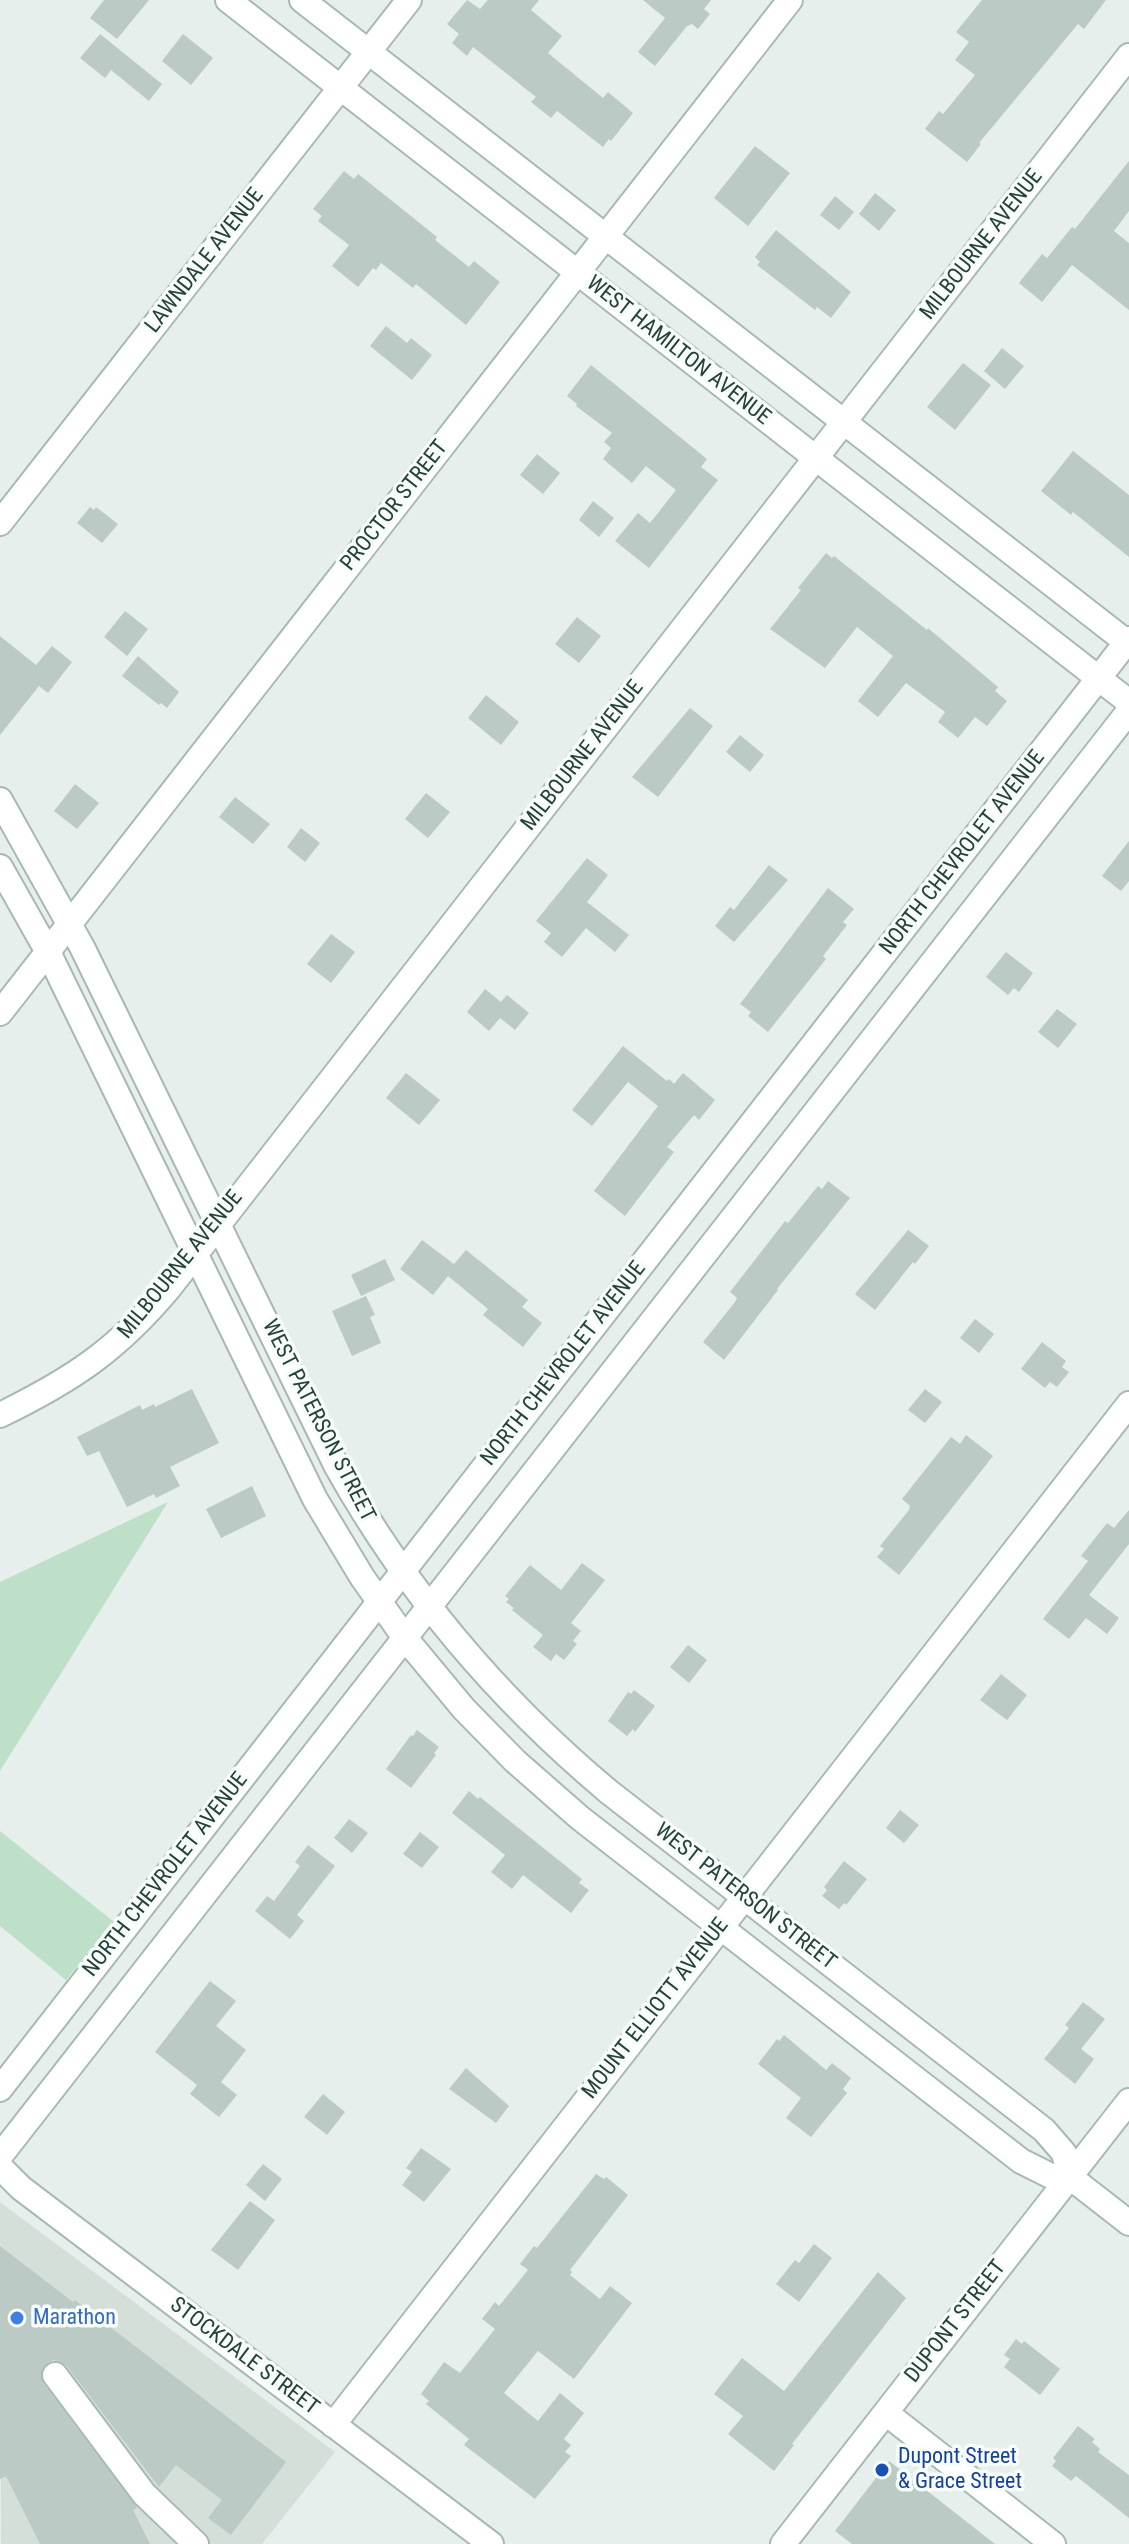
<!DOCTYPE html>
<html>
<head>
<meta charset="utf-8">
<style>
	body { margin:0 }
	canvas { display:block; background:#e6efeb }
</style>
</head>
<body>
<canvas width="1129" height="2544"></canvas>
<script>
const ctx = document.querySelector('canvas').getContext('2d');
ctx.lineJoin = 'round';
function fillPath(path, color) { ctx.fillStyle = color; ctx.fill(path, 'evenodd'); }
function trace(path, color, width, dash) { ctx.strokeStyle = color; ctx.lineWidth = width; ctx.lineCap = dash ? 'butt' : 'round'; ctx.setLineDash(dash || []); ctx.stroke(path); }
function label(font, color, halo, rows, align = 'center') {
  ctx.font = font + ' "Roboto Condensed",sans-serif'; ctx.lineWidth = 7; ctx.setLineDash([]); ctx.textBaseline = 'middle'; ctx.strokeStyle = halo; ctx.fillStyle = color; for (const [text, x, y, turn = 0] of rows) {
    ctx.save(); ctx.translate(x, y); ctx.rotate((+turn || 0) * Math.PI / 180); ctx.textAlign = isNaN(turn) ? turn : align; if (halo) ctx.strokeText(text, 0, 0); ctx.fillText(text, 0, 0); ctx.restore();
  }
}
const built = new Path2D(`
	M0 2202 335 2452 262 2544H1Z`);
const green = new Path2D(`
	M168 1502 0 1771V1582Z
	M0 1831 113 1921 66 1980 0 1926Z`);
const building = new Path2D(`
	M104 0H149L117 39 90 18Z
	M467 0 480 9 488 0H539L531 10 562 36 548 53 603 98 608 92 633 113 611 141 609 139 603 147 557 111 551 118 531 102 536 97 473 47 467 56 452 43 459 34 447 24Z
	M643 0H711L704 9 710 14 698 29 692 24 687 26 655 66 638 52 665 18Z
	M982 0H1106L1084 29 1078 24 979 143 981 144 967 162 925 129 939 111 943 114 975 75 955 60 969 42 956 32Z
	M100 34 162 84 149 101 111 70 105 78 80 58Z
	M183 34 213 58 191 85 162 61Z
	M755 146 790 173 748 226 714 198Z
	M1129 161V211L1114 231 1129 243V310L1072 265 1042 302 1019 283 1042 254 1047 258 1072 227 1075 229Z
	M344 171 354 179 358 174 391 200 437 237 435 240 469 267 474 261 500 282 466 325 416 284 413 288 381 263 376 270 373 268 358 287 332 266 349 245 318 221 322 216 313 209Z
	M875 193 896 210 879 231 859 214Z
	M835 196 854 212 839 230 820 215Z
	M776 230 851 292 831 318 817 307 815 310 757 265 760 262 755 257Z
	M386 326 407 343 411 338 432 355 412 380 370 346Z
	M1002 348 1024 366 1005 389 984 371Z
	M963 363 991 385 955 430 927 407Z
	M591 365 707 459 701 467 718 480 649 568 615 541 638 513 650 523 676 490 646 466 632 483 603 459 611 448 604 442 612 433 576 406 577 404 567 396Z
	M1073 451 1129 495V557L1073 512 1071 515 1041 491Z
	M537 454 560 473 543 494 520 475Z
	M593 501 614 518 599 537 579 520Z
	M90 507 94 510 96 507 118 524 102 543 77 523Z
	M826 553 832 558 834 556 927 630 928 628 998 687 995 691 1007 701 987 726 975 717 958 738 938 722 945 712 906 683 878 717 858 701 893 656 857 627 825 668 770 629 801 590 798 588Z
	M125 611 148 629 127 656 104 637Z
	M577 617 601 636 579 663 555 644Z
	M0 636 36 665 52 646 72 662 48 693 39 686 0 735Z
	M138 656 179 692 167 708 161 703 159 705 122 676Z
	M486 695 519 722 501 745 468 718Z
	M690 708 713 726 658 797 632 777Z
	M740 735 764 755 750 772 726 752Z
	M75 784 99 803 77 829 54 811Z
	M426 793 450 812 428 838 405 819Z
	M235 797 270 824 253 844 219 817Z
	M301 828 320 843 305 862 287 847Z
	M1129 841V881L1121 891 1102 876Z
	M587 858 608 875 587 902 629 935 615 952 586 928 562 957 544 942 551 933 536 921Z
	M769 865 788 880 734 942 715 926 730 907 734 910Z
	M828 888 854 909 843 922 847 925 823 956 826 959 768 1032 748 1016 751 1012 740 1004Z
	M331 934 355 952 331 983 307 964Z
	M1006 952 1033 973 1019 992 1014 988 1008 995 986 977Z
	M485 989 501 1002 507 995 529 1013 515 1030 500 1018 489 1031 467 1012Z
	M1057 1009 1077 1024 1058 1048 1038 1032Z
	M623 1046 667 1081 669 1079 674 1084 683 1073 715 1100 699 1120 694 1115 667 1147 674 1152 625 1216 594 1191 658 1106 628 1082 592 1126 572 1110Z
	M406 1073 440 1100 419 1125 386 1098Z
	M828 1181 850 1198 777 1289 778 1290 724 1360 703 1342 735 1302 737 1298 730 1292 785 1221 788 1223 818 1186 822 1189Z
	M908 1230 929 1246 915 1264 913 1262 875 1310 855 1294Z
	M422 1240 454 1264 466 1250 528 1300 522 1307 542 1323 523 1347 483 1315 488 1309 448 1276 433 1295 400 1269Z
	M385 1259 395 1280 361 1296 351 1275Z
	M366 1296 375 1315 370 1317 381 1343 352 1356 332 1311Z
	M975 1319 994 1334 979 1353 960 1338Z
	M1042 1342 1066 1361 1062 1367 1069 1372 1057 1387 1050 1382 1045 1388 1021 1369Z
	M192 1389 219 1443 170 1467 180 1486 156 1498 154 1494 127 1507 99 1451 87 1456 77 1437 140 1405 142 1410 154 1404 155 1407Z
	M925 1389 942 1402 925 1423 908 1410Z
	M966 1435 993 1456 899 1575 877 1557 884 1549 880 1546 909 1510 910 1506 902 1499 951 1437 960 1444Z
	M252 1486 266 1516 221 1538 206 1509Z
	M1129 1510V1544L1089 1595 1119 1618 1107 1634 1086 1618 1069 1639 1043 1619 1088 1561 1081 1556 1107 1523 1114 1528Z
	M582 1563 605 1580 571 1623 581 1631 573 1641 577 1644 564 1660 556 1654 551 1661 533 1647 543 1635 512 1610 514 1608 506 1602 509 1599 505 1596 530 1565 561 1590Z
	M688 1645 707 1660 689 1683 670 1667Z
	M1001 1674 1027 1695 1007 1720 980 1700Z
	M634 1690 655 1706 635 1732 633 1729 627 1736 608 1721 628 1692 631 1694Z
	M417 1730 439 1747 434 1753 436 1755 411 1788 386 1769 411 1735 413 1736Z
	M469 1791 478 1799 480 1797 582 1879 579 1883 589 1890 571 1913 523 1875 512 1889 491 1872 505 1855 452 1813Z
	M900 1810 919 1825 904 1843 886 1828Z
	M349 1819 368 1833 352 1853 334 1838Z
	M420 1832 439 1847 422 1868 403 1854Z
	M308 1845 335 1866 297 1915 304 1921 290 1939 255 1911 267 1896 274 1901 300 1866 295 1862Z
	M844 1861 867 1879 846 1905 844 1903 839 1909 822 1896 827 1890 824 1887Z
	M210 1981 236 2001 216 2026 246 2050 221 2082 237 2095 219 2117 190 2094 197 2085 155 2052Z
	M1083 2002 1105 2019 1081 2049 1094 2059 1075 2084 1044 2059 1069 2028 1065 2025Z
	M784 2035 826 2070 832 2063 851 2078 843 2089 847 2093 811 2137 786 2118 801 2098 758 2064 777 2039 779 2041Z
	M466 2068 509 2106 496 2123 449 2089Z
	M323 2094 345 2112 327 2135 304 2117Z
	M421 2148 451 2169 424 2202 402 2185 412 2172 406 2168Z
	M263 2164 282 2179 265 2201 246 2185Z
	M596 2174 604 2179 606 2177 628 2195 570 2270 572 2272 570 2275 600 2299 610 2286 632 2303 574 2379 538 2351 504 2393 538 2421 560 2393 584 2413 564 2439 571 2445 565 2452 571 2456 535 2499 464 2445 469 2439 426 2404 429 2401 421 2394 444 2362 460 2373 495 2329 482 2319 495 2302 499 2306 528 2270 520 2264 534 2246 537 2248Z
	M250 2201 275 2220 238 2270 211 2250Z
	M814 2244 832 2258 799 2302 776 2284 795 2260 799 2263Z
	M0 2246 73 2302 75 2300 286 2462 231 2535 208 2518 222 2500 176 2465 159 2487 67 2366 54 2360 47 2363 42 2368 43 2383 137 2508 133 2510 150 2544H40L6 2476 0 2479Z
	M878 2272 906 2298 792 2444 794 2445 774 2471 728 2434 743 2416 714 2394 742 2358 784 2391Z
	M1016 2339 1022 2344 1024 2341 1060 2369 1040 2395 1004 2367 1010 2359 1004 2355Z
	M1078 2426 1095 2439 1092 2442 1100 2449 1098 2452 1129 2475V2518L1076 2476 1071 2481 1052 2466 1056 2461 1053 2458Z
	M889 2461 995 2544H852L835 2531Z`);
const minor = new Path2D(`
	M228 0 1129 702
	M302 0 1129 644
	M0 523 409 0
	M0 800 82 947 337 1467C407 1592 499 1700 609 1792L1044 2130 1064 2153 1070 2177
	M0 867 48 952 315 1499 362 1577 405 1638 464 1709 515 1761 580 1818 1021 2161 1051 2176 1070 2177 1129 2223
	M0 1013 790 0
	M0 1415C72 1380 117 1350 169 1288L1129 56
	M0 2089 1129 639
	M0 2156 1129 711
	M0 2167 21 2188 491 2544
	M55 2375 144 2494 196 2544
	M886 2413 1053 2544
	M333 2425 1129 1404
	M783 2544 1129 2101`);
const markers = [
	[17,2318,8,"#3f7fe0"],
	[882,2470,8,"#1a4fb4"]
];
const streetNames = [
	["MILBOURNE AVENUE",982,245,-52],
	["LAWNDALE AVENUE",205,261,-52],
	["WEST HAMILTON AVENUE",678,351,38],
	["PROCTOR STREET",395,506,-52],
	["MILBOURNE AVENUE",583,756,-52],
	["NORTH CHEVROLET AVENUE",963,853,-52],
	["MILBOURNE AVENUE",181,1265,-51],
	["NORTH CHEVROLET AVENUE",564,1364,-52],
	["WEST PATERSON STREET",318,1421,63],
	["NORTH CHEVROLET AVENUE",166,1875,-52],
	["WEST PATERSON STREET",745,1897,38],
	["MOUNT ELLIOTT AVENUE",656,2009,-52],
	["DUPONT STREET",956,2322,-52],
	["STOCKDALE STREET",244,2357,37]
];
const shopNames = [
	["Marathon",33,2318]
];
const transitNames = [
	["Dupont Street",898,2457],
	["& Grace Street",898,2482]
];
fillPath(built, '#d4dfda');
fillPath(green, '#bfe0c8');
fillPath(building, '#bbcac4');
trace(minor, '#a8b8b2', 28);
trace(minor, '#fff', 24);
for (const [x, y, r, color] of markers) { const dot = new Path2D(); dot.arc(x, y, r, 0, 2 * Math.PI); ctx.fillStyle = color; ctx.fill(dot); trace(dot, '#f7fbf9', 3); }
label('22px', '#24423a', '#f7fbf9', streetNames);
label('22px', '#366cbe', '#f7fbf9', shopNames, 'left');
label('22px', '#164399', '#f7fbf9', transitNames, 'left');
</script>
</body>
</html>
